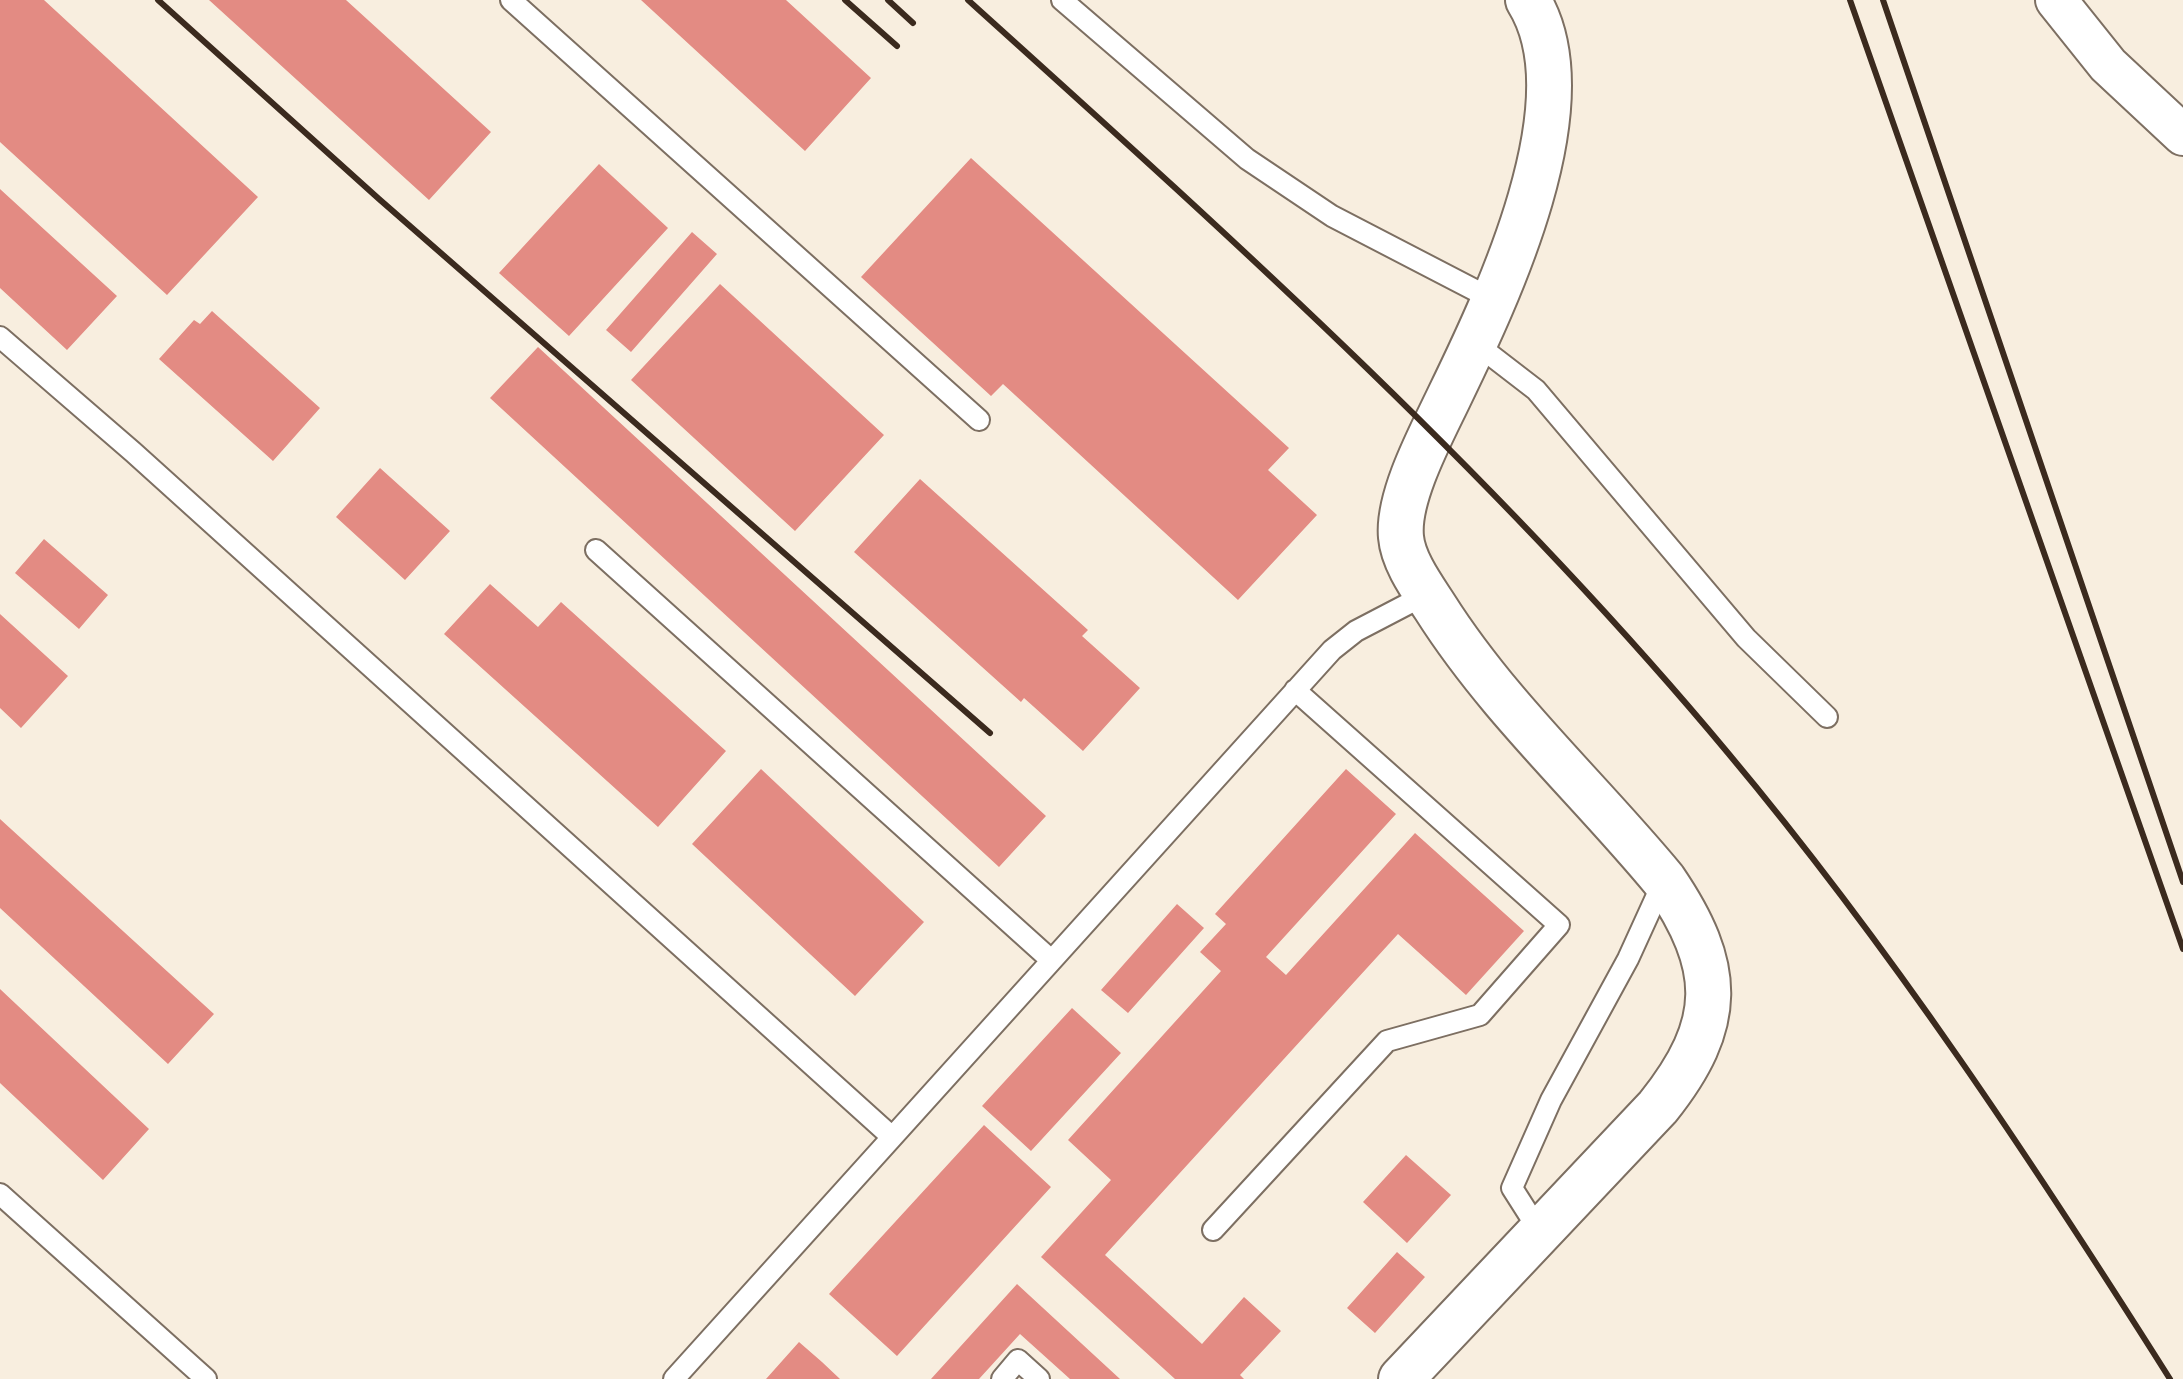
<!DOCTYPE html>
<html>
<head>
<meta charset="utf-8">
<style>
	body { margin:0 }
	canvas { display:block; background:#f8eedf }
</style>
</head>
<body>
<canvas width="2183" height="1379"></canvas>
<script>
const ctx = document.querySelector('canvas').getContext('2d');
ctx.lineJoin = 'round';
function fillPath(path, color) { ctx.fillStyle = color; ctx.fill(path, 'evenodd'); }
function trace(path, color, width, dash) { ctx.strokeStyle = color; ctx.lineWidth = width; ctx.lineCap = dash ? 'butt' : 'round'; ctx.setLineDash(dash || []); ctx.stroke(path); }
const building = new Path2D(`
	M0 0H44L258 197 167 295 0 142Z
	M209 0H346L491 132 429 200Z
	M641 0H786L871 78 805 151Z
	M971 158 1289 448 1268 470 1317 515 1238 600 1003 384 991 396 861 277Z
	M599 164 668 228 569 336 499 273Z
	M0 189 117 296 67 350 0 288Z
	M692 232 717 254 631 352 606 330Z
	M720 284 884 435 795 531 631 380Z
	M212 311 320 408 273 461 159 359 194 320 200 324Z
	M538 347 1046 816 999 867 490 398Z
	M380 468 450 531 405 580 336 517Z
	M920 479 1088 630 1082 636 1140 688 1083 751 1024 698 1021 702 854 552Z
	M44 539 108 595 79 629 15 573Z
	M490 584 538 627 561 602 726 751 658 827 444 634Z
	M0 614 68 676 21 728 0 708Z
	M761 769 924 922 855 996 692 844Z
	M1346 769 1396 814 1266 957 1286 975 1415 833 1524 931 1466 995 1398 934 1105 1255 1202 1344 1244 1297 1281 1331 1240 1375 1244 1379H1175L1041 1257 1111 1180 1068 1140 1221 971 1200 952 1226 924 1215 914Z
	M0 819 214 1014 168 1064 0 908Z
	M1177 904 1204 928 1128 1013 1101 990Z
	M0 989 149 1129 103 1180 0 1083Z
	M1072 1008 1121 1053 1031 1151 982 1106Z
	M984 1125 1051 1187 897 1356 829 1294Z
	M1406 1155 1451 1195 1407 1243 1363 1202Z
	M1397 1252 1425 1277 1375 1333 1347 1308Z
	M1017 1284 1120 1379H1070L1020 1334 979 1379H931Z
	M799 1342 822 1362 840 1379H766Z`);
const service = new Path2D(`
	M511 0 979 420
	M1062 0 1247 159 1332 216 1494 300
	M0 337 133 452 892 1137
	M1475 343 1536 390 1746 638 1827 717
	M596 550 1051 960
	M0 1194 206 1379
	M1213 1230 1387 1041 1480 1015 1559 925 1295 690
	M1540 1232 1512 1188 1551 1100 1628 959 1664 880
	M674 1379 1332 650 1356 631 1427 594
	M1002 1379 1018 1360 1039 1379`);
const minor = new Path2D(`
	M2056 0 2108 65 2183 135`);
const tertiary = new Path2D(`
	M1401 1379 1658 1107C1725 1023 1723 967 1664 880 1588 788 1499 708 1435 607 1422 587 1403 561 1401 537 1397 496 1433 431 1450 395 1497 298 1591 101 1528 0`);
const rail = new Path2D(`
	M158 0 379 199 990 733
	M845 0 897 46
	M888 0 913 23
	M968 0C1233 239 1499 478 1728 753 1892 949 2034 1164 2170 1379
	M1850 0 2183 949
	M1883 0 2183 882`);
fillPath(building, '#e38b83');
trace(service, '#7d6f62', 24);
trace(minor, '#7d6f62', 44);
trace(tertiary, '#7d6f62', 48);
trace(service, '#fff', 20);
trace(minor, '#fff', 40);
trace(tertiary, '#fff', 44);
trace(rail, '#3b2a1e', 6);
</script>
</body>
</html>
